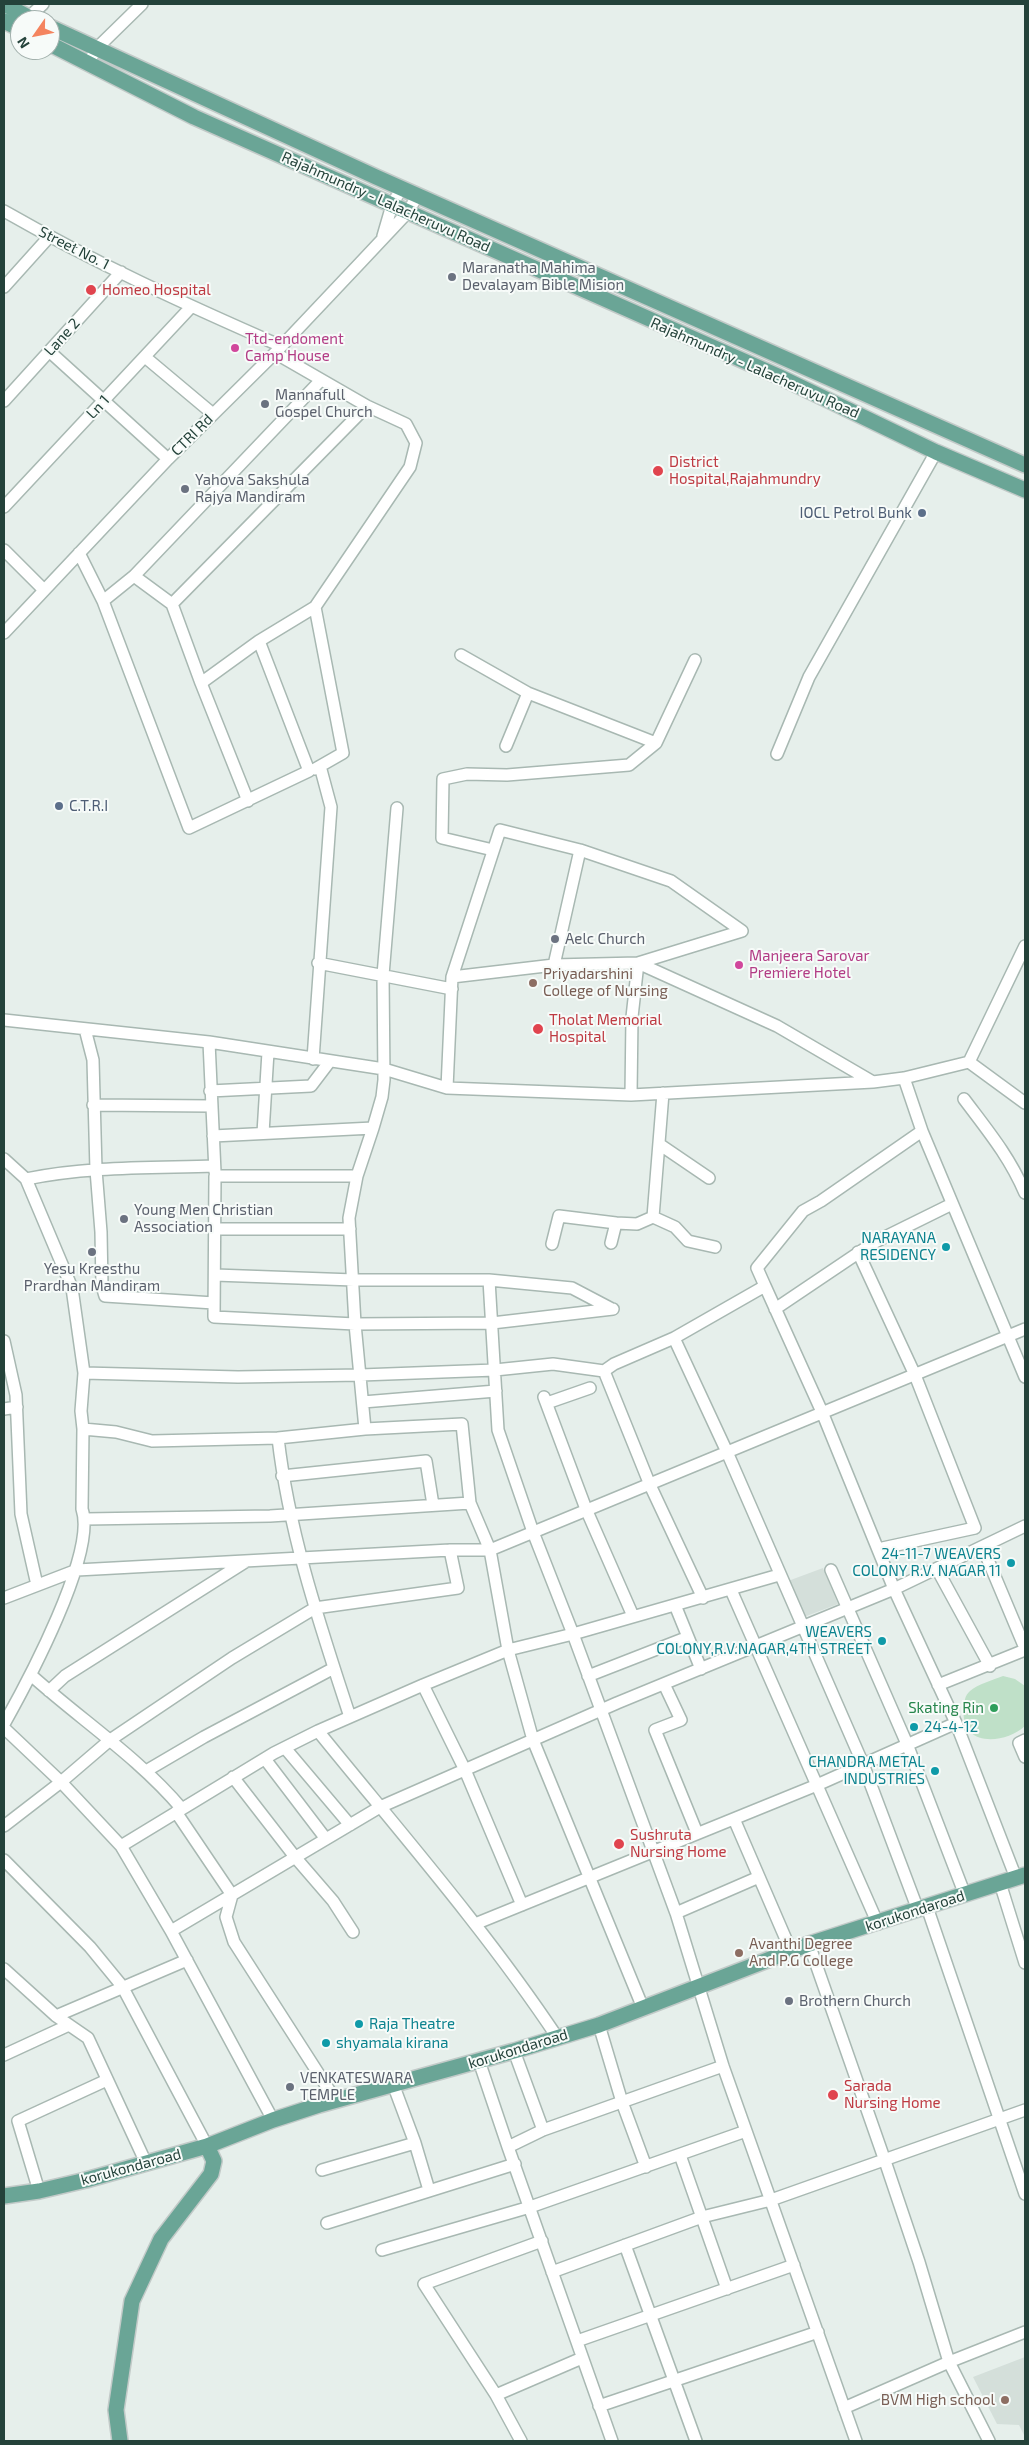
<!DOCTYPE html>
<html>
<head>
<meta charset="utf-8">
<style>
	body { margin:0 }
	#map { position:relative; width:1029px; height:2445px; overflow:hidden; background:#e6efeb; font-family:"Exo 2",sans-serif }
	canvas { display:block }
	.frame { position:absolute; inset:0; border:5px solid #24423a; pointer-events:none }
	.north { position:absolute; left:10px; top:10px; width:50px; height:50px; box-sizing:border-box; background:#f7fbf9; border:1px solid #a3b1ad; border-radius:50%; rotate:237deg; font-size:14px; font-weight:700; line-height:20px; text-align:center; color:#24423a }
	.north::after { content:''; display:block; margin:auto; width:18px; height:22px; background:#f4845f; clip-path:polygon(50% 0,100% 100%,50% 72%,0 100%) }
</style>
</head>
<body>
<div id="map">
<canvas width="1029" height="2445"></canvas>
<div class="frame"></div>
<div class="north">N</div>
</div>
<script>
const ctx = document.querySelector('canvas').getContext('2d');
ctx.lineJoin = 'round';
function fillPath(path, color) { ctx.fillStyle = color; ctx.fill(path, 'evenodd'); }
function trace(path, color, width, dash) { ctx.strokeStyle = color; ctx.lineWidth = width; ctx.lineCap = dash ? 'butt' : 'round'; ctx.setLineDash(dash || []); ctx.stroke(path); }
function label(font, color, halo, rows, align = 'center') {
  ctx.font = font + ' "Exo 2",sans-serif'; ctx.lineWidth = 4; ctx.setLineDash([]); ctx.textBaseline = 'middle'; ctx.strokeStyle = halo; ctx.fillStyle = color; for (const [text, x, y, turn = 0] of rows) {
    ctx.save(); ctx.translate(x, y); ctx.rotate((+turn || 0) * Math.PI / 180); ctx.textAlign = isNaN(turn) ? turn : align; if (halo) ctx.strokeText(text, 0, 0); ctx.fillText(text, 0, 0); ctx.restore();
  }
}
const built = new Path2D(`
	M823 1568 838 1604 804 1617 788 1581Z
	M1025 2357V2437L1019 2425 997 2424 973 2377Z`);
const green = new Path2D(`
	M1003 1676 1015 1679 1025 1686V1726C1004 1745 959 1747 964 1708 964 1702 965 1695 970 1691 978 1684 993 1680 1003 1676Z`);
const minor = new Path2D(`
	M29 17 43 4
	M88 64 96 49 142 4
	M4 211C93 262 187 305 281 346
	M383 236 392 205 401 189
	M4 287 49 237
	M49 351 168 459
	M145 357 213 414
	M4 401 121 272
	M4 507 191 307
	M4 550 44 590
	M79 553 103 601
	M134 576 172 604 201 683 248 801
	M172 604 367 406
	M4 633 168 459 275 353 361 262 408 212 417 196
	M259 641 309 771 189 828 103 601 134 576 321 380
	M461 655 528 693 656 743 695 660
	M201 683 259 641 315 607 410 467 416 443 406 424 367 406 275 353
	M506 746 528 693
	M777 754 809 677 936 452
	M315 769 343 753 315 607
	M493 850 442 838 443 779 467 774 507 775 629 765 656 743
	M318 963 452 989
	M554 965 580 850
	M452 977 554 965 638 963 742 931
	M4 1020 209 1042 384 1069 447 1088 631 1095 873 1082 904 1078 969 1062 1025 946
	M85 1029 93 1060 96 1170 101 1232 102 1286 105 1296 214 1303
	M209 1042 215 1172
	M313 1059 331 807 320 766
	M969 1062 1025 1103
	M904 1078 922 1131 1025 1377
	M447 1088 452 977 500 830 580 850 671 881 742 931
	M210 1091 311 1086 330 1061
	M631 1095 632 1017 638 963 777 1026 873 1082
	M964 1099C988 1131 1009 1156 1025 1193
	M93 1105 211 1106
	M373 1128 382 1097 384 1080 383 975 397 808
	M263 1133 268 1052
	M213 1136 373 1128 357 1176
	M659 1144 709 1178
	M4 1159 26 1179 72 1288 84 1373 81 1411 83 1429 82 1509C97 1553 27 1683 4 1724
	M26 1179C88 1166 152 1168 214 1166
	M653 1217 675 1227 688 1241 715 1247
	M215 1229H350
	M611 1243 616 1223 637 1224 653 1217 663 1093
	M552 1244 559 1216 616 1223
	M858 1252 915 1375 975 1528 878 1549
	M215 1275 354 1280H489L572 1288 612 1309
	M489 1280 498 1430 533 1532 573 1634 676 1913 723 2066 856 2441
	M765 1286 757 1268 803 1211 821 1201 922 1131
	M775 1309 873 1243 952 1204
	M674 1338 727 1452 863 1764 918 1910
	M4 1341 16 1395 21 1514 37 1585
	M604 1371 650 1485 703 1598
	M84 1373 238 1377 361 1375 495 1370 553 1364 604 1371 614 1364 674 1338 765 1286 822 1412 894 1589 956 1723 1016 1878
	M544 1397 586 1509 633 1616
	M363 1402 496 1391
	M547 1403 590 1388
	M4 1409 17 1407
	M83 1429 116 1432 152 1441 278 1438 365 1429 462 1424 470 1503 490 1550 508 1650 533 1740 643 2008
	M365 1429 355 1324 349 1218 357 1176H215L214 1317 355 1324 492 1323 613 1309
	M278 1438C289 1534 320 1625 350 1717
	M282 1476 426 1461 433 1505
	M86 1519 270 1516 470 1503
	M983 1548 1025 1648
	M937 1569 990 1666
	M831 1570 907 1744 965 1895
	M731 1590 878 1924
	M4 1598 77 1570 450 1550H490L1025 1329
	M675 1605 701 1669
	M31 1675C81 1720 138 1757 182 1809
	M588 1676 688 1637
	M664 1684 681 1720 655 1730 697 1833
	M423 1685 465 1770 522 1905
	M938 1685 1025 1650
	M49 1691 65 1676 245 1562
	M4 1728 61 1782 121 1846 171 1931 273 2120
	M318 1731C399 1831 485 1929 557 2037
	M1025 1740 1019 1743 1025 1757
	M285 1748 350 1825
	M265 1759 326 1839
	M146 1771 204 1737 334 1668
	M233 1777 295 1857 333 1901 353 1932
	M176 1812 232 1895 226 1917 234 1942 336 2101
	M734 1819 791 1951
	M4 1826 61 1782 110 1740 232 1658 315 1608 458 1588 450 1550
	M121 1846 274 1753 318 1731 423 1685 508 1650 573 1634 779 1575
	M4 1860 90 1947 122 1986 207 2146
	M1000 1883 1025 1963
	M927 1907 1025 2194
	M676 1913 759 1877
	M475 1924 817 1785 956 1723
	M171 1931 380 1807 617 1703 894 1589 1025 1526
	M809 1944 885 2161 919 2262 949 2362 989 2441
	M4 1969 56 2016 88 2038 146 2163
	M56 2016 187 1960
	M599 2025 622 2102 646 2167
	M514 2051 543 2130
	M4 2055 69 2025
	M479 2061 508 2147 612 2441
	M393 2084 415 2143 429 2190
	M508 2147 543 2130 723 2066
	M680 2155 727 2289
	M322 2170 415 2143
	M39 2191 18 2121 107 2080
	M327 2223 515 2164
	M625 2245 696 2441
	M382 2250 530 2207 746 2131
	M552 2272 702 2217 771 2200 1025 2110
	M577 2341 794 2265
	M496 2395 582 2358
	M599 2406 818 2332
	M844 2408 949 2362 1025 2332
	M521 2441 496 2395 424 2284 542 2241`);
const major = new Path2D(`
	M4 4 34 20
	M4 21 20 29
	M50 27 376 177 1025 465
	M50 44 194 117 778 376 936 452 1025 490
	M4 2196 39 2191 86 2180 207 2146 273 2120 319 2105 514 2051 599 2025 809 1944 1025 1875
	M120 2441 116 2410 132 2301 161 2239 211 2174 214 2161 207 2146`);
const markers = [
	[452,277,5,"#6b7280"],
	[91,290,6,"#e0444e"],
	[235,348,5,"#d1479c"],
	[265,404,5,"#6b7280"],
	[658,471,6,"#e0444e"],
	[185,489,5,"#6b7280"],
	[922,513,5,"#5c6f8a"],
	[59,806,5,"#5c6f8a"],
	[555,939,5,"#6b7280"],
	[739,965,5,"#d1479c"],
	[533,983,5,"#8d6e63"],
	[538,1029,6,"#e0444e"],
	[124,1219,5,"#6b7280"],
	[946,1247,5,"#0f9aa8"],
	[92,1252,5,"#6b7280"],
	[1011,1563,5,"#0f9aa8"],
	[882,1641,5,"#0f9aa8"],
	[994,1708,5,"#2e9e5b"],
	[914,1727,5,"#0f9aa8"],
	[935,1771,5,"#0f9aa8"],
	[619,1844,6,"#e0444e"],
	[739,1953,5,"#8d6e63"],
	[789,2001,5,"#6b7280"],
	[359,2024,5,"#0f9aa8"],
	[326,2043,5,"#0f9aa8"],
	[290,2087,5,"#6b7280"],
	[833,2095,6,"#e0444e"],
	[1005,2400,5,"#8d6e63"]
];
const streetNames = [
	["Rajahmundry - Lalacheruvu Road",386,202,24],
	["Street No. 1",74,248,27],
	["Lane 2",62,337,-48],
	["Rajahmundry - Lalacheruvu Road",755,368,24],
	["Ln 1",98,407,-47],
	["CTRI Rd",192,435,-45],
	["korukondaroad",915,1911,-18],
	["korukondaroad",518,2049,-17],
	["korukondaroad",131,2167,-15]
];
const worshipNames = [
	["Maranatha Mahima",462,268],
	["Devalayam Bible Mision",462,285],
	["Mannafull",275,395],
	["Gospel Church",275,412],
	["Yahova Sakshula",195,480],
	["Rajya Mandiram",195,497],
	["Aelc Church",565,939],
	["Young Men Christian",134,1210],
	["Association",134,1227],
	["Yesu Kreesthu",92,1269,"center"],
	["Prardhan Mandiram",92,1286,"center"],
	["Brothern Church",799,2001],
	["VENKATESWARA",300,2078],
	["TEMPLE",300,2095]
];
const healthNames = [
	["Homeo Hospital",102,290],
	["District",669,462],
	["Hospital,Rajahmundry",669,479],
	["Tholat Memorial",549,1020],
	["Hospital",549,1037],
	["Sushruta",630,1835],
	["Nursing Home",630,1852],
	["Sarada",844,2086],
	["Nursing Home",844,2103]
];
const hotelNames = [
	["Ttd-endoment",245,339],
	["Camp House",245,356],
	["Manjeera Sarovar",749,956],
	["Premiere Hotel",749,973]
];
const serviceNames = [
	["IOCL Petrol Bunk",912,513],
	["C.T.R.I",69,806,"left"]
];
const educationNames = [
	["Priyadarshini",543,974],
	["College of Nursing",543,991],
	["Avanthi Degree",749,1944],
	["And P.G College",749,1961],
	["BVM High school",995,2400,"right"]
];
const cultureNames = [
	["NARAYANA",936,1238],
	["RESIDENCY",936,1255],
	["24-11-7 WEAVERS",1001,1554],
	["COLONY R.V. NAGAR 11",1001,1571],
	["WEAVERS",872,1632],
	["COLONY,R.V.NAGAR,4TH STREET",872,1649],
	["24-4-12",924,1727,"left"],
	["CHANDRA METAL",925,1762],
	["INDUSTRIES",925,1779],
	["Raja Theatre",369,2024,"left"],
	["shyamala kirana",336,2043,"left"]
];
const leisureNames = [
	["Skating Rin",984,1708]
];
fillPath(built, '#d4dfda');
fillPath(green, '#bfe0c8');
trace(minor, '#a8b8b2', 14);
trace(major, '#c2cac8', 18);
trace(minor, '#fff', 11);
trace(major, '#6aa596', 15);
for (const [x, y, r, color] of markers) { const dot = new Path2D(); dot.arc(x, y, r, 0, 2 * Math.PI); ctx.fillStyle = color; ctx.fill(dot); trace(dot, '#f7fbf9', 2); }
label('15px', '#24423a', '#f7fbf9', streetNames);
label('15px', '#5b616d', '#f7fbf9', worshipNames, 'left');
label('15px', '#be3a42', '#f7fbf9', healthNames, 'left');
label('15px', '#b23c85', '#f7fbf9', hotelNames, 'left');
label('15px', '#4e5e75', '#f7fbf9', serviceNames, 'right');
label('15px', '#785e54', '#f7fbf9', educationNames, 'left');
label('15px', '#0d838f', '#f7fbf9', cultureNames, 'right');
label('15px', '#27864d', '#f7fbf9', leisureNames, 'right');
</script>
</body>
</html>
